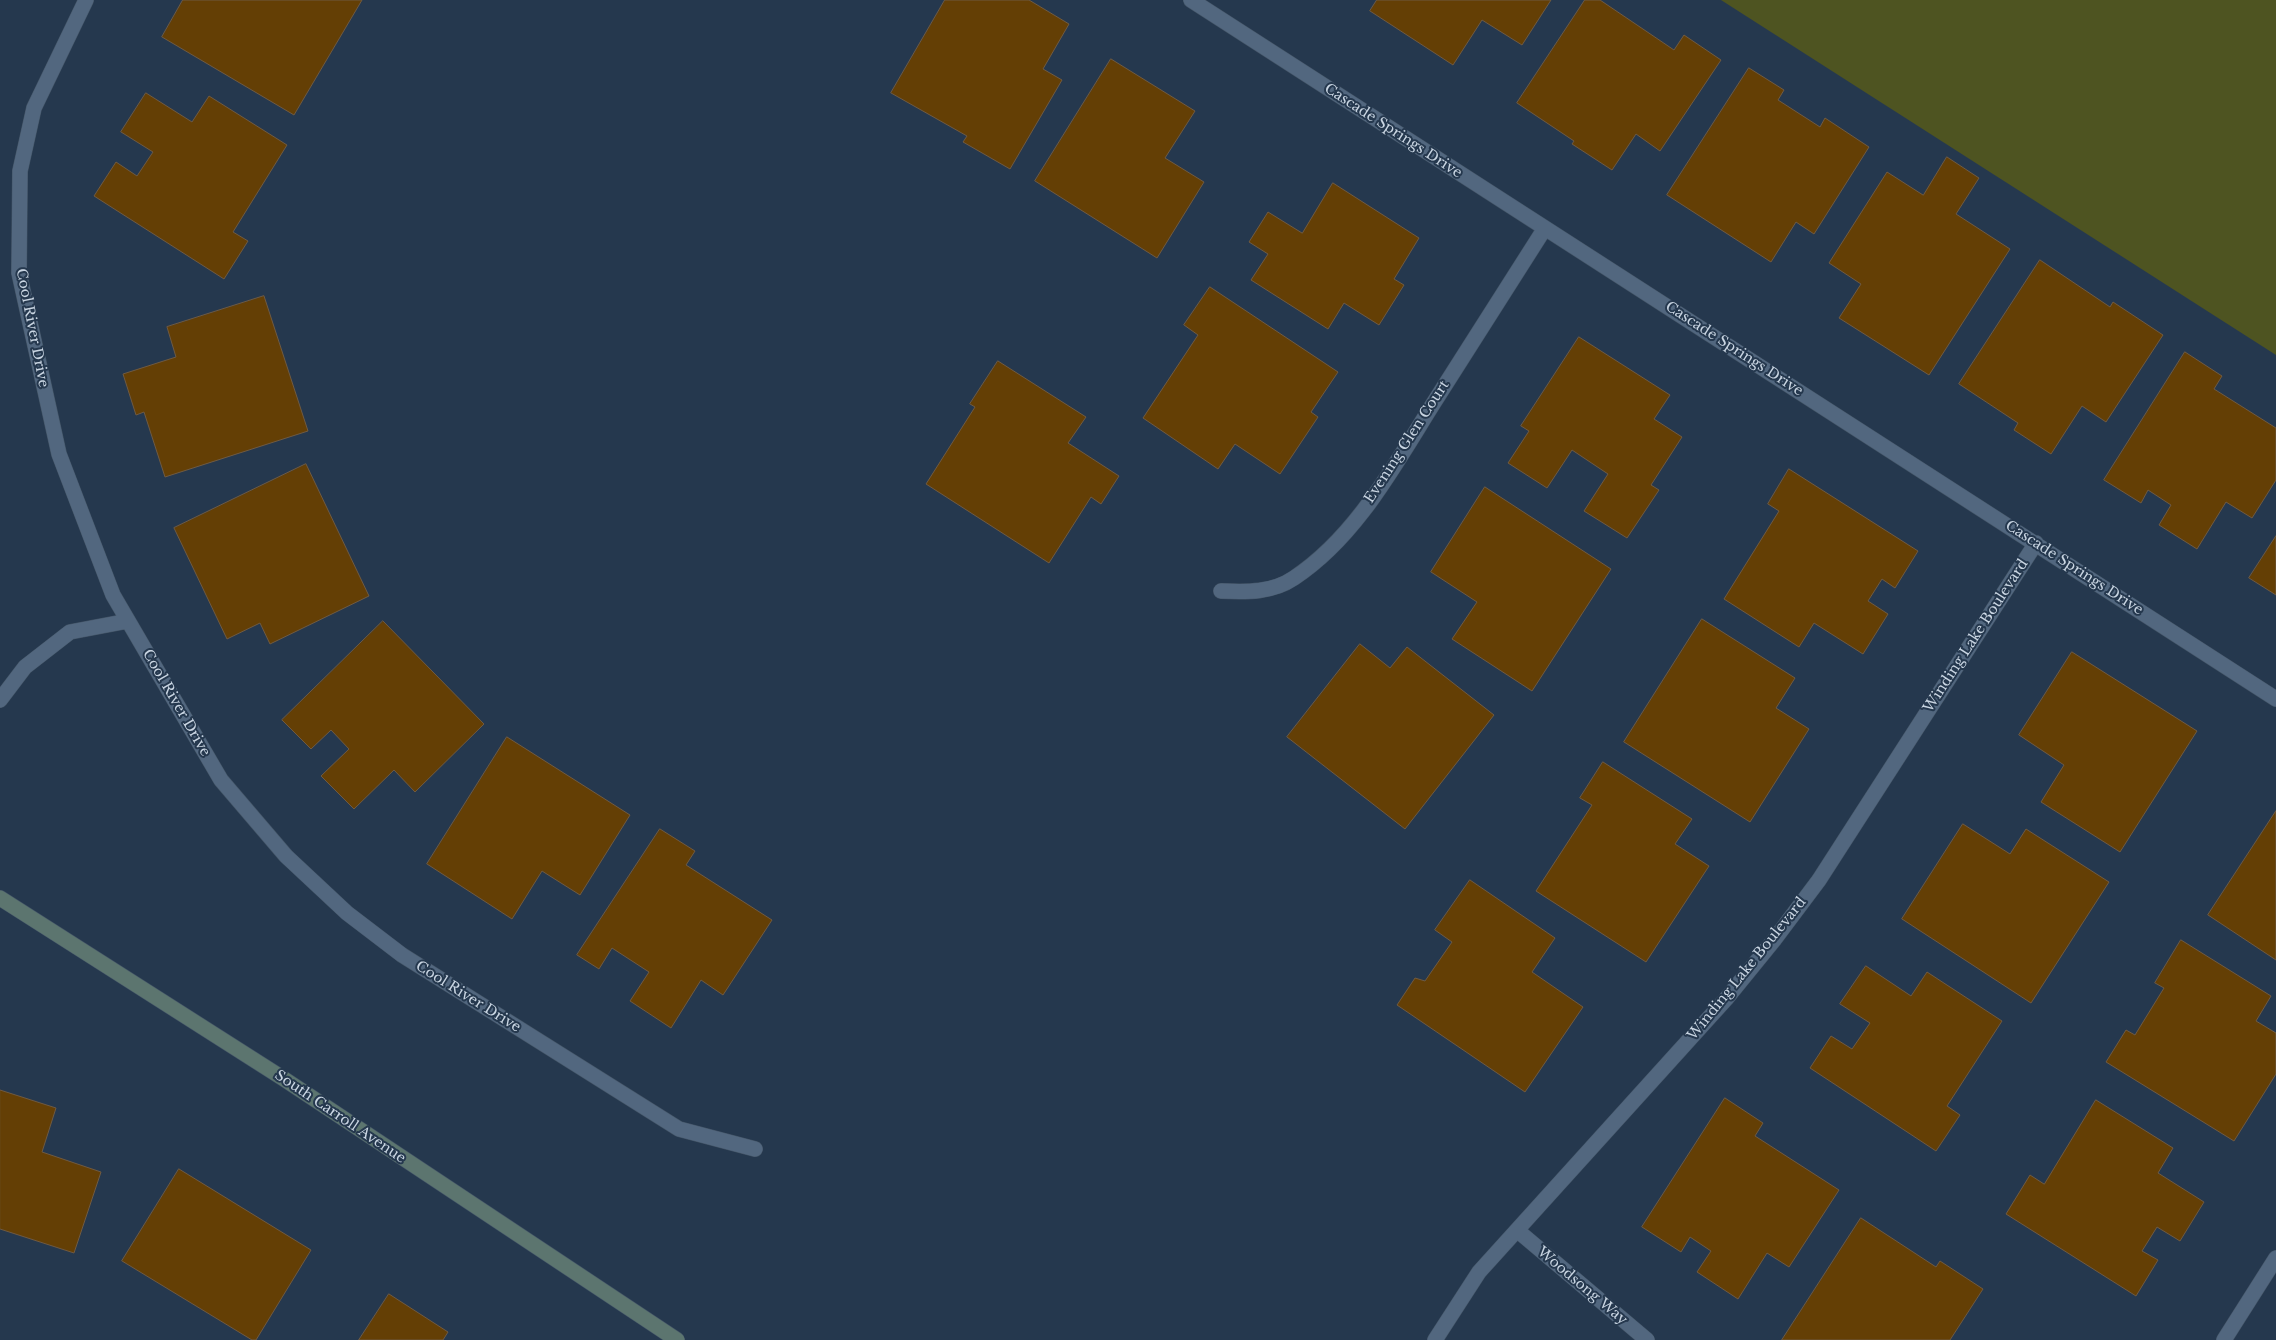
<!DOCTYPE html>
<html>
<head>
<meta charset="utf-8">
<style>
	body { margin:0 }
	canvas { display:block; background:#25384e }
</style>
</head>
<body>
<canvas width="2276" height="1340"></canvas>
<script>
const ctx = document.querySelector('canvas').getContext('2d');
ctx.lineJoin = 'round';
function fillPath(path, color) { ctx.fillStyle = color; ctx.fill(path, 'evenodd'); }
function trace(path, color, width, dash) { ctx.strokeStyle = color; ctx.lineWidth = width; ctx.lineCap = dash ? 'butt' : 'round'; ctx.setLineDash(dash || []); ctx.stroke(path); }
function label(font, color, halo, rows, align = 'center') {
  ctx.font = font + ' "Libre Baskerville",serif'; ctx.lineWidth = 4; ctx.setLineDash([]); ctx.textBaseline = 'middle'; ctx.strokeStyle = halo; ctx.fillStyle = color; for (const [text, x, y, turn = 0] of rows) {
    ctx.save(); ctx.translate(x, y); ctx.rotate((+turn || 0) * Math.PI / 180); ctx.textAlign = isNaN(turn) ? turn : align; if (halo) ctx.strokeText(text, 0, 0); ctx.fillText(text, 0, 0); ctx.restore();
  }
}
const green = new Path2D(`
	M1721 0H2276V355Z`);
const building = new Path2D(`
	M183 0H362L294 115 162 37Z
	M945 0H1029L1069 24 1043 69 1062 80 1010 169 963 142 967 136 891 93Z
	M1377 0H1551L1522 45 1482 20 1453 65 1370 11Z
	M1585 0H1600L1674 50 1684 35 1721 60 1660 151 1636 134 1612 170 1572 144 1574 141 1517 103Z
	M1111 59 1195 111 1165 158 1204 182 1157 258 1035 181Z
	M1749 68 1784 90 1778 100 1820 127 1825 118 1869 147 1814 234 1796 222 1771 262 1667 195Z
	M146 93 192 122 209 96 287 145 233 232 248 241 224 279 94 196 116 162 137 176 153 152 121 132Z
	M1947 157 1979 178 1956 214 2010 249 1929 375 1839 318 1861 284 1829 263 1887 172 1923 195Z
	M1333 183 1419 238 1394 279 1404 285 1379 325 1344 303 1328 329 1251 280 1268 254 1249 242 1268 212 1302 233Z
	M2040 260 2110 307 2113 302 2163 335 2106 422 2082 406 2051 454 2014 430 2018 423 1959 384Z
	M1210 287 1338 372 1311 412 1318 417 1280 474 1235 444 1218 469 1143 418 1198 335 1184 325Z
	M264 296 308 431 165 477 144 412 136 415 123 374 176 357 167 327Z
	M1579 337 1670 395 1654 419 1682 437 1651 485 1659 490 1627 538 1584 511 1608 474 1572 450 1547 488 1508 463 1529 431 1521 426Z
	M2185 352 2222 376 2214 389 2276 428V480L2252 518 2226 502 2197 549 2159 525 2171 505 2148 490 2141 503 2104 480Z
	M998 361 1086 417 1068 443 1119 476 1101 504 1091 497 1049 563 926 484 975 407 970 404Z
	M306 464 369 596 270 644 260 623 227 639 174 528Z
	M1789 469 1918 551 1895 588 1882 579 1868 601 1888 614 1863 654 1814 623 1799 647 1724 599 1779 511 1768 504Z
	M1485 487 1611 569 1532 691 1452 639 1477 602 1431 572Z
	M2276 536V595L2249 578Z
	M1702 619 1795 678 1776 708 1809 729 1750 822 1624 742Z
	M383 621 484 724 415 792 394 770 354 809 321 776 349 749 331 730 311 749 282 720Z
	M1360 644 1390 668 1407 647 1494 715 1405 829 1287 737Z
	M2072 652 2197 731 2120 852 2041 802 2064 765 2019 735Z
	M507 737 630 815 580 895 542 871 512 919 427 864Z
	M1603 762 1692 819 1675 844 1709 866 1646 962 1536 891 1592 805 1580 798Z
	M2276 811V960L2208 915Z
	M1963 824 2010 854 2026 829 2109 882 2031 1003 1902 919Z
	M660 829 695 851 686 865 772 920 723 995 701 980 671 1028 630 1001 649 972 612 948 599 969 577 955Z
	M1470 880 1555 938 1532 972 1583 1007 1525 1092 1397 1005 1415 978 1425 981 1452 942 1435 930Z
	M2181 940 2271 996 2256 1021 2276 1033V1074L2234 1141 2106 1062 2126 1030 2135 1035 2164 988 2155 983Z
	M1866 966 1911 996 1927 972 2002 1021 1947 1106 1960 1115 1936 1151 1810 1068 1831 1036 1852 1049 1870 1023 1840 1004Z
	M0 1090 56 1108 42 1152 101 1172 74 1253 0 1229Z
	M1725 1098 1763 1123 1755 1136 1839 1190 1789 1267 1767 1253 1738 1299 1697 1272 1711 1251 1690 1237 1681 1252 1642 1227Z
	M2096 1100 2173 1148 2158 1173 2204 1202 2180 1241 2157 1227 2142 1251 2158 1260 2136 1296 2006 1214 2030 1175 2044 1184Z
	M179 1169 311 1250 256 1340H252L122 1261Z
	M1861 1218 1936 1267 1940 1261 1983 1289 1950 1340H1782Z
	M389 1294 448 1332 443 1340H359Z`);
const street = new Path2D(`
	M86 0 34 108 20 171 19 273 59 454 113 595 221 780 286 856 347 913 402 955 679 1129 755 1149
	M1191 0 2276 699
	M1221 591C1247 592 1272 593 1294 578 1356 537 1394 466 1433 404 1470 346 1507 287 1545 228
	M0 700 25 667 70 632 128 621
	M1518 1231 1647 1340
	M1435 1340 1479 1272 1726 999 1774 940 1819 880 2036 543
	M2224 1340 2276 1258`);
const secondary = new Path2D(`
	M0 898 284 1079 677 1340`);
const streetNames = [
	["Cascade Springs Drive",1393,131,33],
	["Cool River Drive",32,328,79],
	["Cascade Springs Drive",1734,349,33],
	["Evening Glen Court",1407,442,-57],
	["Cascade Springs Drive",2074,568,33],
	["Winding Lake Boulevard",1976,636,-57],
	["Cool River Drive",176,703,60],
	["Winding Lake Boulevard",1747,969,-51],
	["Cool River Drive",468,997,32],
	["South Carroll Avenue",340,1117,34],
	["Woodsong Way",1582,1286,40]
];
fillPath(green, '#4e5421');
fillPath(building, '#643f05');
trace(building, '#6f5a42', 1);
trace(street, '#455668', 16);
trace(secondary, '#455668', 16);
trace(street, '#52677f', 15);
trace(secondary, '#5c756f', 15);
label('14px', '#c9d5e2', '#25384e', streetNames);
</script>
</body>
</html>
